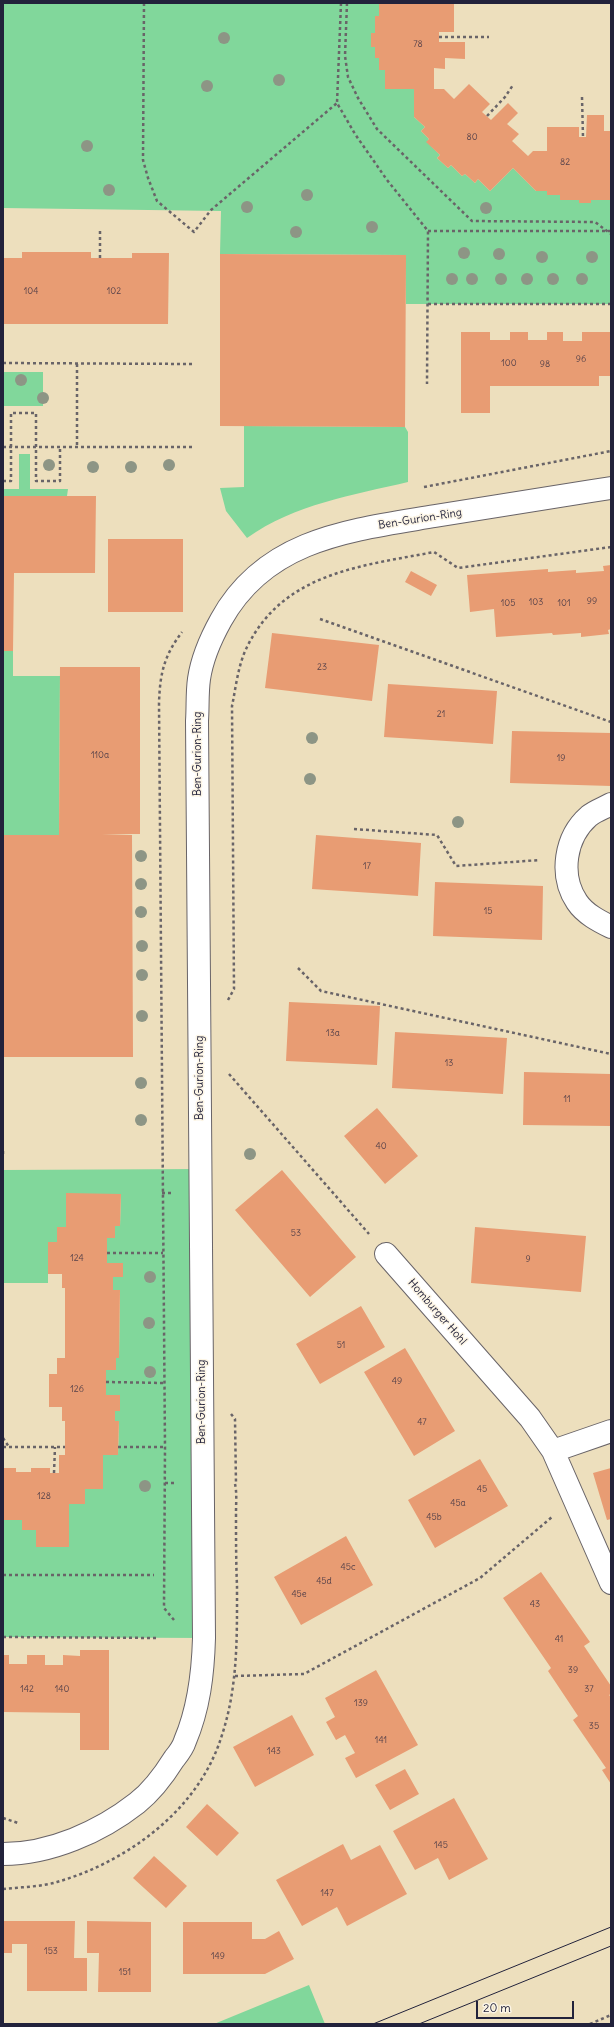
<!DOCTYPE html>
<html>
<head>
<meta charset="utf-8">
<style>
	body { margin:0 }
	#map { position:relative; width:614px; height:2027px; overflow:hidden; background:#eddfbd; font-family:Delius,sans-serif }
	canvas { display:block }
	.frame { position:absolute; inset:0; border:4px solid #22223b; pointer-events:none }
	.scale { position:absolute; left:476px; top:2001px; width:98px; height:18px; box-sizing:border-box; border:2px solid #22223b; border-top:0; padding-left:5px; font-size:12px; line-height:14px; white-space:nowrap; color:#22223b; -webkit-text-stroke:3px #fcf5e5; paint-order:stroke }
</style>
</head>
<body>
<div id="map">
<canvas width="614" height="2027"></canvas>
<div class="frame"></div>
<div class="scale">20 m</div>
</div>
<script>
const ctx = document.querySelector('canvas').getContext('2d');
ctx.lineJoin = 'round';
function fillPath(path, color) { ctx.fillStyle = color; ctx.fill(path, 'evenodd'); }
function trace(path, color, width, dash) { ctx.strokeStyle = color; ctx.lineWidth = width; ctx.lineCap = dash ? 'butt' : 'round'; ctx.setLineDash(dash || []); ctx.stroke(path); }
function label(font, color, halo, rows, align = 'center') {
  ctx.font = font + ' Delius,sans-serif'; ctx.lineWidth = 3; ctx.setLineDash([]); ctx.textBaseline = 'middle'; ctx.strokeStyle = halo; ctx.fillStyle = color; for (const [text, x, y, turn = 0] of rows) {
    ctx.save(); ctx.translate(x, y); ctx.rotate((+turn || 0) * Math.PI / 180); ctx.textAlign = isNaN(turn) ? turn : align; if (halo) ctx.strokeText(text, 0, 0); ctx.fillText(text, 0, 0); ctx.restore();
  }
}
const green = new Path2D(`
	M3 3H385L379 16 375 33H371V46L375 47V58H379L385 70V89H414V117L425 127 421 131 429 139 427 142 440 155 437 158 448 168 451 165 462 176 465 174 475 183 478 179 490 191 513 168 536 191H547V195H560L579 200V203H591V200L611 195V304H406L405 255 220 254 221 211 3 208Z
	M3 372H43V406H3Z
	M244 426 405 427 408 432V482C353 495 295 504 247 538L226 511 220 488 244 487Z
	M19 454H30V489H68L67 496H3V489H19Z
	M3 651H13V676H60L59 835H3Z
	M200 1169 204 1638 3 1637V1520H22V1530H36V1547L69 1504H85V1489L103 1455H118L119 1421H115V1411L120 1410V1395H106V1370H116V1358L119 1357 120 1290H113L107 1263V1238H115V1226H120L121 1194H66V1227H57V1242H48V1283H3V1170Z
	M309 1985 325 2024H214Z`);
const building = new Path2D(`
	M385 3H454V32H439V42H465V59L445 58V69L434 68V89H444L454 99 469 84 490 104 482 112 491 120 508 103 518 113 507 124 519 134 512 141 528 156 533 151H547V127H579V137H586L587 115H604V131H611V200H591V203H579V200H560V195H547V191H536L513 168 490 191 478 179 475 183 465 174 462 176 451 165 448 168 437 158 440 155 426 142 429 139 421 131 425 127 414 117V89H385V70H379V58H375V47H371V33H375V16H379V4Z
	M22 252H91V258H132V253H169L168 324H3V258H22Z
	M220 254 406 255 405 427 220 426Z
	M461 332H490V340H510V332H528V340H547V332H563V341H582V332H611V376H599V386H490V413H461Z
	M3 496H96L95 573H14L13 651H3Z
	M108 539H183V612H108Z
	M611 565V629L608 630 609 634 581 637V633L553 635 552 633 496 637 494 609 470 612 467 575 548 569V572L576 570V573L604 571 603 566Z
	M411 571 437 585 431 596 405 582Z
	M272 633 379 645 372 701 265 688Z
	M60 667H140V834H102L132 835 133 1057H3V835H59Z
	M388 684 497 691 493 744 384 737Z
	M512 731 611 733V786L510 783Z
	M316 835 421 843 418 896 312 889Z
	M435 882 543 886 542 940 433 936Z
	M289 1002 380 1006 377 1065 286 1061Z
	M395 1032 507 1038 503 1094 392 1088Z
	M524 1072 611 1074V1126L523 1125Z
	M377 1108 418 1156 385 1184 344 1136Z
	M282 1170 356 1257 310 1297 235 1210Z
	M66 1193 121 1194 120 1226H115V1238H107V1263H123V1277H113V1290H120L119 1358H116V1370H106V1395H120V1411H115V1421H119L118 1455H103V1489H85V1504H69V1547H36V1530H22V1520H3V1468H16V1472H31V1468H50V1473H59V1455H65V1421H62V1407H49V1374H57V1358H65V1288H62V1274H48V1242H57V1227H66Z
	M475 1227 586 1236 581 1292 471 1283Z
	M361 1306 385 1347 320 1384 296 1344Z
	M405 1348 455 1431 414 1456 364 1372Z
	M480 1459 508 1506 435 1548 408 1500Z
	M611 1468V1519L607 1520 593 1473Z
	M346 1536 373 1585 301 1625 274 1577Z
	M541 1572 590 1642 584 1646 611 1686V1694L609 1695 611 1697V1784L602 1770 606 1768 573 1720 578 1716 548 1671 551 1668 503 1598Z
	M80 1650H109V1750H80V1713L3 1712V1655H9V1664H27V1655H45V1665H63V1655L80 1656Z
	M376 1670 418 1745 356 1778 345 1758 355 1753 345 1735 336 1740 326 1722 335 1717 325 1698Z
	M292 1715 314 1755 255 1787 233 1747Z
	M405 1769 419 1794 390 1810 375 1785Z
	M454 1798 488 1859 449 1880 438 1858 415 1870 393 1831Z
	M207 1804 239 1833 217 1856 186 1827Z
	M343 1844 351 1860 380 1845 407 1894 347 1926 337 1907 302 1926 276 1880Z
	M154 1856 187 1886 166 1908 133 1878Z
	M3 1921H75L74 1958H87V1991H27V1944H12V1953H3Z
	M87 1921 151 1922V1992H98L99 1953H87Z
	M183 1922H252V1939H265L279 1931 294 1959 265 1974H183Z`);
const path = new Path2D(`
	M144 3 143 160 148 178 157 201 194 232 211 210 337 103
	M341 3 337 103 355 134 387 180 428 231 427 384
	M347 3 345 56 348 77 358 98 377 129 472 221 595 222 611 234
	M439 37H489
	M582 97 583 137
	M487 116 505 97 513 85
	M100 231V258
	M428 231H611
	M428 304H611
	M3 363 193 364
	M77 364V447
	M3 447H193
	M3 481H11V413H36V481H60V447
	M424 487 611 451
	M320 619 611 722
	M354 829 437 835 456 866 540 860
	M298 968 321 991 611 1054
	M228 1000 234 989 232 706C236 687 238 665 247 647 284 572 362 566 434 552L458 568 611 547
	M229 1074 369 1234
	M3 1154V1150
	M162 1193H172
	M107 1253H163
	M106 1382 164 1383
	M231 1414 235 1419 236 1484
	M3 1438 9 1447
	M3 1447H65
	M118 1447H165
	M54 1473 55 1447
	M165 1483H174
	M3 1575H154
	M174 1620 164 1608 165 1447 159 703C160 673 164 656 182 632
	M3 1637 159 1638
	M235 1676 304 1674 480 1578 552 1517
	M3 1818 18 1823
	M3 1889C21 1887 40 1887 57 1882 127 1862 198 1810 221 1738 238 1688 237 1638 237 1586 236 1562 236 1538 236 1513 236 1504 237 1492 235 1484
	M590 2024 611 2015`);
const street = new Path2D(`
	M611 804C604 808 595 811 589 816 565 837 559 875 577 902 585 914 599 921 611 927
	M386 1254 530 1418 553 1451 611 1583
	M553 1451 611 1431
	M3 1854C50 1854 100 1832 137 1803 151 1792 164 1775 174 1759 178 1754 183 1748 185 1741 199 1708 203 1674 204 1638L197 721C198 707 197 693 199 679 202 658 211 638 221 620 266 538 352 530 435 516 493 507 552 497 611 488`);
const tram = new Path2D(`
	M373 2024 611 1927
	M419 2024 611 1946`);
const trees = [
	[224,38],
	[279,80],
	[207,86],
	[87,146],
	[109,190],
	[307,195],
	[247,207],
	[486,208],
	[372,227],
	[296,232],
	[464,253],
	[499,254],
	[542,257],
	[592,257],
	[452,279],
	[472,279],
	[501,279],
	[527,279],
	[553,279],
	[582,279],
	[21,380],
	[43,398],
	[49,465],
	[169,465],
	[93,467],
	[131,467],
	[312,738],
	[310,779],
	[458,822],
	[141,856],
	[141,884],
	[141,912],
	[142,946],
	[142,975],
	[142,1016],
	[141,1083],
	[141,1120],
	[250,1154],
	[150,1277],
	[149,1323],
	[150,1372],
	[145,1486]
];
const numberNames = [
	["78",418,44],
	["80",472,137],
	["82",565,162],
	["104",31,291],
	["102",114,291],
	["96",581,359],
	["100",509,363],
	["98",545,364],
	["99",592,601],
	["103",536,602],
	["105",508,603],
	["101",564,603],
	["23",322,667],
	["21",441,714],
	["110a",100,755],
	["19",561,758],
	["17",367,866],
	["15",488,911],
	["13a",333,1033],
	["13",449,1063],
	["11",567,1099],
	["40",381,1146],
	["53",296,1233],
	["124",77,1258],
	["9",528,1259],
	["51",341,1345],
	["49",397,1381],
	["126",77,1389],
	["47",422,1422],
	["45",482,1489],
	["128",44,1496],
	["45a",458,1503],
	["45b",434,1517],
	["45c",348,1567],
	["45d",324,1581],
	["45e",299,1594],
	["43",535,1604],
	["41",559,1639],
	["39",573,1670],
	["142",27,1689],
	["140",62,1689],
	["37",589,1689],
	["139",361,1703],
	["35",594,1726],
	["141",381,1740],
	["143",274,1751],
	["145",441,1845],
	["147",327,1893],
	["153",51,1951],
	["149",218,1956],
	["151",125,1972]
];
const streetNames = [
	["Ben-Gurion-Ring",420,519,-9],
	["Ben-Gurion-Ring",198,754,-90],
	["Ben-Gurion-Ring",200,1078,-90],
	["Homburger Hohl",437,1312,49],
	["Ben-Gurion-Ring",202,1402,-90]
];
fillPath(green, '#81d79b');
fillPath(building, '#e89c73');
trace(street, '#696468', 24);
trace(path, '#696468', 2.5, [3, 3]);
trace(street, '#fff', 22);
trace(tram, '#22223b', 1);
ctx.fillStyle = '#8d9585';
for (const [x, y] of trees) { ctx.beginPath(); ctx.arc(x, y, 6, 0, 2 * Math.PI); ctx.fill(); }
label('9px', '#544049', null, numberNames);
label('11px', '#22223b', '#fcf5e5', streetNames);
</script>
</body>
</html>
